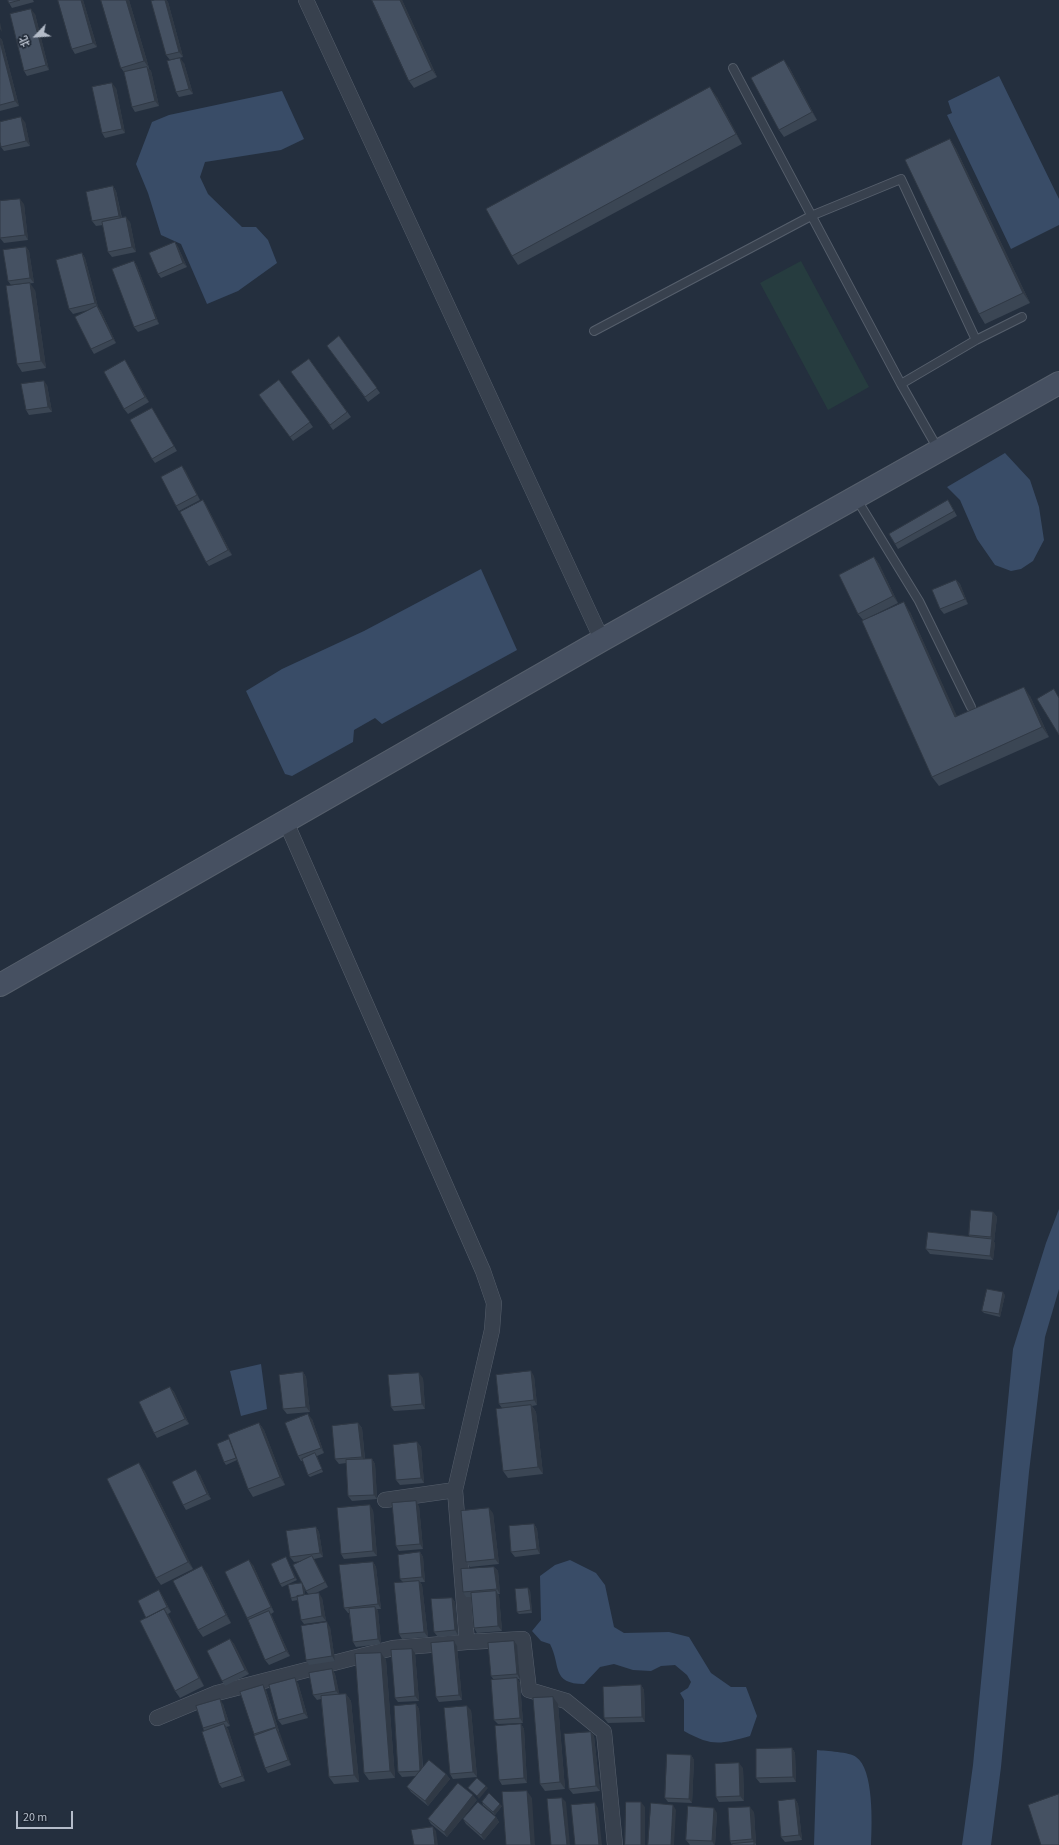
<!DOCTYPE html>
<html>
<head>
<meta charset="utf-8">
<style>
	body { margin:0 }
	#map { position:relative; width:1059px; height:1845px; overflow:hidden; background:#242f3e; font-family:"Source Sans 3","Noto Sans SC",sans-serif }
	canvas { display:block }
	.north { position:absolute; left:16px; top:16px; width:40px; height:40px; -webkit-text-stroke:3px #1d2633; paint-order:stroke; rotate:245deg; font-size:11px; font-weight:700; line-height:16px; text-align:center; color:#b4bcc9 }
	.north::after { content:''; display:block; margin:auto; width:14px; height:18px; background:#b4bcc9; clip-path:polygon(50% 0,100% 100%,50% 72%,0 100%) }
	.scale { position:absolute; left:16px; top:1811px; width:57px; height:18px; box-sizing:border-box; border:2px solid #b4bcc9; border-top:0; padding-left:5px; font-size:12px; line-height:14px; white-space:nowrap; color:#b4bcc9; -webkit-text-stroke:3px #1d2633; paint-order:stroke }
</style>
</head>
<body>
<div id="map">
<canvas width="1059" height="1845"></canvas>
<div class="north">北</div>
<div class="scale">20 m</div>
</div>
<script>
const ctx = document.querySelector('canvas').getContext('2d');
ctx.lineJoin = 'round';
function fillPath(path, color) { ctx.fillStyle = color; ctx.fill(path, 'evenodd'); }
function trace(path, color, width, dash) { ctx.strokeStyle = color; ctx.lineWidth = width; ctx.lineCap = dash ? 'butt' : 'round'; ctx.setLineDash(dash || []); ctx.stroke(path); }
const green = new Path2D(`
	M801 261 869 387 828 410 760 283Z`);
const water = new Path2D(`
	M999 76 1059 199V225L1011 249 947 115 952 113 948 101Z
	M282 91 304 139 281 150 205 162 200 177 208 194 242 227H256L268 240 277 263 238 291 207 304 181 244 161 235 148 193 136 164 152 122 169 115Z
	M1005 453 1030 480 1039 507 1044 540 1033 561 1021 569 1011 571 995 565 977 539 960 500 947 487Z
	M481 569 517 650 382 724 375 718 354 730 353 742 292 776 285 774 246 691 282 669 364 631Z
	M1059 1209V1289L1045 1337 1029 1472 1001 1767 991 1845H962L973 1765 1013 1349 1046 1243Z
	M261 1364 267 1409 241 1416 230 1371Z
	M570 1560 596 1573 605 1585 614 1627 624 1633 669 1632 689 1637 711 1673 731 1687H746L757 1716 750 1736C720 1744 713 1747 684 1731V1700L680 1693 688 1688 691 1682 687 1675 675 1665 661 1666 651 1671 633 1670 614 1664 600 1667 584 1684C551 1684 561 1665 550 1644L541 1641 532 1631 541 1620 540 1576 555 1565Z
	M817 1750C826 1751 850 1752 856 1757 874 1769 872 1824 871 1845H814Z`);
const service = new Path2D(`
	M733 68 901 384 938 449
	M594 331 811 216 901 179 976 340
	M901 384 976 340 1022 317
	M856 498 919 601 971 707`);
const minor = new Path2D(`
	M306 0 602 640
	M286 822 483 1271 494 1303 492 1330 455 1490 467 1642 523 1639 529 1690 566 1701 604 1732 615 1845
	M385 1500 455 1490
	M157 1718 217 1693 353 1658 393 1648 467 1642`);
const secondary = new Path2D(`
	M0 985 602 640 1059 383`);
const wall = new Path2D(`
	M8 0H33L34 2 12 8 9 3Z
	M58 0H83L97 47 75 54 72 49Z
	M101 0H129L149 68V69L151 71 159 106 135 112 132 107 124 72 121 68Z
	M155 0H166L168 2 183 57 170 60 166 55Z
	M402 0 437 77 414 88 409 81Z
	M35 14 49 70 27 76 24 71Z
	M0 38 2 40 19 106 0 111Z
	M184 63 193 94 179 97 176 92Z
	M789 67 817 120 784 137 779 130Z
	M116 88 125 133 105 138 102 133Z
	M717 97 742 144 518 265 512 256Z
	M25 122 30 146 4 151 1 147Z
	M950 139 956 149 1030 303 985 324 979 314Z
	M113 186 116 191 122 218 130 222 136 252 112 257 108 252 103 225 96 226 92 221Z
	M24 204 28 240 4 243 0 238Z
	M175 242 178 247 187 267 161 278 158 274Z
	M26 247 29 251 34 283 11 285 8 281Z
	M82 253 85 258 98 307 101 311 116 343 94 354 91 349 92 309 73 314 69 309Z
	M134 261 137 266 159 324 138 332 134 327Z
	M35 290 46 368 22 372 17 364Z
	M339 336 380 393 368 402 327 346Z
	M309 359 351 417 333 430 291 372Z
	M125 360 128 365 149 402 128 414 124 409Z
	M279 380 313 427 293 441 259 395Z
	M47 385 52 412 29 415 26 410Z
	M152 408 177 451 155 463 152 459Z
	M185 470 200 500 179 511 176 506Z
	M203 500 206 505 232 555 209 566 206 562Z
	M951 505 957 516 898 549 895 544Z
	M874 557 879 564 898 603 870 617 910 612 957 717 1030 696 1049 737 939 786 932 777 863 620 858 614Z
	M956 580 960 584 968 604 944 614 940 609Z
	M993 1212 997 1217 994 1242 995 1243 993 1260 930 1254 926 1249 969 1236V1235Z
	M1005 1295 1000 1317 984 1313 982 1311Z
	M303 1372 306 1377 310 1412 287 1414 283 1409Z
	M534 1376 537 1405 532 1406 536 1412 543 1474 508 1478 503 1471 502 1408 499 1404Z
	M423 1378 425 1409 394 1411 391 1407Z
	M170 1387 174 1392 189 1424 157 1438 154 1433Z
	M312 1419 324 1453 317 1456 323 1472 310 1477 308 1475 303 1461H301L298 1456Z
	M259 1423 264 1430 285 1485 253 1497 248 1489 237 1460 226 1465 224 1462 229 1439Z
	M358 1423 362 1428 365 1459H372L375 1464 377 1499 352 1501 348 1496 346 1463 339 1464 335 1459Z
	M417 1442 421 1447 424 1483 400 1485 396 1480Z
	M144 1470 193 1569 161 1585 156 1578Z
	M196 1470 200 1475 211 1499 186 1510 183 1505Z
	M419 1506 423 1549 399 1551 396 1546Z
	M373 1510 377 1556 344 1559 341 1554Z
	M493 1513 499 1564 470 1567 466 1562Z
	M534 1524 537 1529 540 1554 515 1557 511 1552Z
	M316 1527 319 1532 323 1557 314 1559 328 1587 314 1594 322 1598 326 1621 304 1624 301 1620 298 1600 292 1601 291 1598 302 1583V1561L294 1562 290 1557ZM304 1586 306 1591 309 1595H305Z
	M420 1552 423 1557 425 1582H420L422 1585 428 1637 402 1639 399 1634 403 1582 400 1579Z
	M287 1560 297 1580 282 1587 280 1584Z
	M373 1562 376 1567 381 1609H377L378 1611 381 1644 356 1647 353 1642 349 1613H348L344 1608Z
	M253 1565 274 1612 271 1614 272 1616 290 1656 269 1665 265 1660 247 1618Z
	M494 1567 498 1571 500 1594H498L499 1596 502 1631 477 1633 474 1628 471 1597H466L463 1592Z
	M207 1573 231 1623 203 1637 198 1630Z
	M530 1590 532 1613 519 1614 517 1612Z
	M162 1595 171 1612 168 1614 204 1686 180 1698 175 1691Z
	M452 1598 455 1602 458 1635 438 1637 434 1632Z
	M330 1627 335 1661 309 1665 306 1660Z
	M230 1639 234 1644 249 1674 225 1686 222 1681Z
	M454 1641 457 1646 462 1700 439 1702 436 1697Z
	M517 1645 520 1679H517L520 1683 523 1723 498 1724 494 1720V1680L491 1676Z
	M381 1653 386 1660 395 1778 369 1780 364 1773Z
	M415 1653 419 1701 398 1702 395 1698Z
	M332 1669 335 1674 339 1694H346L351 1701 359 1782 334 1784 329 1777 321 1699 317 1700 313 1695Z
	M298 1683 308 1718 282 1725 278 1720Z
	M263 1685 266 1690 279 1731V1732L291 1765 268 1773 265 1768 255 1736 254 1734Z
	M641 1685 644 1690 645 1722 608 1723 604 1718Z
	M223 1704 230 1726 226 1727 228 1729 245 1781 222 1788 219 1784 204 1731 203 1728Z
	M416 1704 419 1709 423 1767 446 1774 450 1779 428 1806 411 1792 407 1787 416 1776 402 1777 398 1772Z
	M558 1704 565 1789 545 1791 540 1784Z
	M471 1710 477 1777 453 1779 450 1774Z
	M521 1724 524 1729 527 1783 502 1785 499 1780Z
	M591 1732 594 1736 600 1791 573 1794 569 1789Z
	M792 1748 795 1753 796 1782 760 1783 756 1778Z
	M691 1755 694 1760 692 1803 668 1802 665 1798Z
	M743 1768 744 1801 719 1802 716 1797Z
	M795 1799 798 1804 802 1840 785 1842 781 1837Z
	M477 1800 447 1837 431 1824 428 1819Z
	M482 1802 502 1806 495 1815 483 1805Z
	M754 1812 756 1844V1845H732L730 1841Z
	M717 1813 715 1845H690L686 1840Z
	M496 1817 499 1822 484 1840 466 1824 463 1819Z`);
const shadedWall = new Path2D(`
	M81 0H83L97 47 93 43Z
	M126 0H129L149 68 144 61Z
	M165 0H166L168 2 183 57 179 52Z
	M400 0H402L437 77 432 70Z
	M31 9 35 14 49 70 46 65Z
	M0 22 2 32 0 29Z
	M0 38 2 40 19 106 15 101 0 42Z
	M180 58 184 63 193 94 189 89Z
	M784 60 789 67 817 120 812 112Z
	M147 67 151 71 159 106 155 101Z
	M112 83 116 88 125 133 122 129Z
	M710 87 717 97 742 144 736 134Z
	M21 117 25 122 30 146 26 141Z
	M950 139 956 149 1030 303 1023 293Z
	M113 186 116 191 122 221 119 216Z
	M20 199 24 204 28 240 25 235Z
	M126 217 130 222 136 252 132 247Z
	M175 242 178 247 187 267 183 263Z
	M26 247 29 251 34 283 30 278Z
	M82 253 85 258 98 307 101 311 116 343 113 339 98 307 95 303Z
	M134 261 137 266 159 324 156 319Z
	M30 283 35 290 46 368 41 361Z
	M125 360 128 365 149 402 145 397Z
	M44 381 47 385 52 412 48 407Z
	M182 466 185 470 200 500 197 495Z
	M203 500 206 505 232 555 228 550Z
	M874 557 879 564 898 603 893 596Z
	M956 580 960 584 968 604 965 599Z
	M904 602 910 612 962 727 955 717Z
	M1024 687 1030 696 1049 737 1042 727Z
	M993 1212 997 1217 994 1242 991 1237Z
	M992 1239 995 1243 993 1260 990 1256Z
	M1003 1292 1005 1295 1000 1317 999 1314Z
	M531 1371 534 1376 537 1405 534 1400Z
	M303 1372 306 1377 310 1412 306 1407Z
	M419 1373 423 1378 425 1409 422 1404Z
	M170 1387 174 1392 189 1424 185 1419Z
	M531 1405 536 1412 543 1474 538 1467Z
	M308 1414 312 1419 324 1453 321 1448Z
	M259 1423 264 1430 285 1485 280 1477Z
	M358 1423 362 1428 365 1462 362 1457Z
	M417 1442 421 1447 424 1483 421 1478Z
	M372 1459 375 1464 377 1499 374 1495Z
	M139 1463 144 1470 193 1569 188 1562Z
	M196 1470 200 1475 211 1499 207 1494Z
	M416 1501 419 1506 423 1549 420 1544Z
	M370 1505 373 1510 377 1556 373 1551Z
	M489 1508 493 1513 499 1564 495 1559Z
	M534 1524 537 1529 540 1554 537 1549Z
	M316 1527 319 1532 323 1557 320 1553Z
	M420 1552 423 1557 425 1582 422 1577Z
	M312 1556 315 1561 328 1587 325 1582Z
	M286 1557 287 1560 297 1580 295 1578Z
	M249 1560 253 1565 274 1612 271 1607Z
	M373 1562 376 1567 381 1609 378 1604Z
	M202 1566 207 1573 231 1623 226 1615Z
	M494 1567 498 1571 500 1594 497 1589Z
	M419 1581 422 1585 428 1637 424 1632Z
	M302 1583 303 1585 306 1598 304 1596Z
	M528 1588 530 1590 532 1613 531 1610Z
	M159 1590 162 1595 171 1612 167 1607Z
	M496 1591 499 1596 502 1631 498 1626Z
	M319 1593 322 1598 326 1621 322 1616Z
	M452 1598 455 1602 458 1635 455 1630Z
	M375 1607 378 1611 381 1644 378 1639Z
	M164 1609 169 1616 204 1686 199 1678Z
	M269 1611 272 1616 290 1656 286 1651Z
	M327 1622 330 1627 335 1661 332 1656Z
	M230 1639 234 1644 249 1674 245 1670Z
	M454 1641 457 1646 462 1700 459 1695Z
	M514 1641 517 1645 520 1679 517 1674Z
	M412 1649 415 1653 419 1701 415 1696Z
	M381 1653 386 1660 395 1778 390 1771Z
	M332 1669 335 1674 340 1696 336 1691Z
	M295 1678 298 1683 308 1718 304 1713Z
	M517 1678 520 1683 523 1723 520 1718Z
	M263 1685 266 1690 279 1731 276 1727Z
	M641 1685 644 1690 645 1722 642 1717Z
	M346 1694 351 1701 359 1782 354 1775Z
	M553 1697 558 1704 565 1789 560 1782Z
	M220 1699 223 1704 230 1726 226 1721Z
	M416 1704 419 1709 423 1775 420 1771Z
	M467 1706 471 1710 477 1777 473 1772Z
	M224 1724 228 1729 245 1781 242 1776Z
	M521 1724 524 1729 527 1783 524 1778Z
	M276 1728 280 1733 291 1765 288 1760Z
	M591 1732 594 1736 600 1791 596 1786Z
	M792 1748 795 1753 796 1782 793 1777Z
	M691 1755 694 1760 692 1803 689 1799Z
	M739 1763 743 1768 744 1801 740 1796Z
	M446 1774 450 1779 428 1806 425 1801Z
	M486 1786 488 1788 479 1799 477 1796Z
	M527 1791 532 1798 535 1845H531Z
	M473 1795 477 1800 447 1837 444 1832Z
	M562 1798 566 1802 570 1845H567Z
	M795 1799 798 1804 802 1840 799 1835Z
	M641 1802 645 1807V1845H641Z
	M595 1803 598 1808 602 1845H599Z
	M500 1804 502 1806 495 1815 493 1812Z
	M673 1805 676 1810 674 1845H671Z
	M750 1807 754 1812 756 1844 752 1839Z
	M714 1808 717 1813 715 1845H714L712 1841Z
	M496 1817 499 1822 484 1840 481 1835Z
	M433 1827 436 1831 438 1845H435Z`);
const building = new Path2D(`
	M8 0H20L9 3Z
	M58 0H81L93 43 72 49Z
	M101 0H126L144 61 121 68Z
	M155 0H165L179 52 166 55 151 1Z
	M372 0H400L432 70 409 81Z
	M31 9 46 65 24 71 10 14Z
	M0 42 15 101 0 105Z
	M180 58 189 89 176 92 167 61Z
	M784 60 812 112 779 130 751 78Z
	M147 67 155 101 132 107 124 72Z
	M112 83 122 129 102 133 92 87Z
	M710 87 736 134 512 256 486 209Z
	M21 117 26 141 1 147 0 142V122Z
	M950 139 1023 293 979 314 905 160Z
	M113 186 119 216 92 221 86 192Z
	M20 199 25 235 0 238V201Z
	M126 217 132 247 108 252 102 222Z
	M175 242 183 263 158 274 149 253Z
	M26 247 30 278 8 281 3 250Z
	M82 253 95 303 69 309 56 260Z
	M134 261 156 319 134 327 112 269Z
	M30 283 41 361 17 364 6 286Z
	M97 306 113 339 91 349 75 317Z
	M339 336 377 388 365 397 327 346Z
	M309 359 347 412 330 425 291 372Z
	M125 360 145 397 124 409 104 372Z
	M279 380 310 422 290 437 259 395Z
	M44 381 48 407 26 410 21 384Z
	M152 408 174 446 152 459 130 420Z
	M182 466 197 495 176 506 161 477Z
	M203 500 228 550 206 562 180 512Z
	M948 500 954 511 895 544 889 534Z
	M874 557 893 596 858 614 839 575Z
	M956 580 965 599 940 609 932 590Z
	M904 602 955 717 1024 687 1042 727 932 777 862 621Z
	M1054 689 1059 698V735L1037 699Z
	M971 1210 993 1212 991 1237 969 1235Z
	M928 1232 992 1239 990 1256 926 1249Z
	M987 1289 1003 1292 999 1314 982 1311Z
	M531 1371 534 1400 499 1404 496 1375Z
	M303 1372 306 1407 283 1409 279 1375Z
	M419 1373 422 1404 391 1407 388 1375Z
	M170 1387 185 1419 154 1433 139 1402Z
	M531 1405 538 1467 503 1471 496 1409Z
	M308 1414 321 1448 298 1456 285 1423Z
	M259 1423 280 1477 248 1489 228 1435Z
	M358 1423 362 1457 335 1459 332 1426Z
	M229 1439 236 1458 224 1462 217 1444Z
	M417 1442 421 1478 396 1480 393 1445Z
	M315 1453 322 1469 308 1475 302 1459Z
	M372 1459 374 1495 348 1496 346 1460Z
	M139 1463 188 1562 156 1578 107 1479Z
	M196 1470 207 1494 183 1505 172 1482Z
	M416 1501 420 1544 396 1546 392 1503Z
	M370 1505 373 1551 341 1554 337 1508Z
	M489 1508 495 1559 466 1562 461 1511Z
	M534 1524 537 1549 511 1552 509 1526Z
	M316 1527 320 1553 290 1557 286 1531Z
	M420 1552 422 1577 400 1579 398 1555Z
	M312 1556 325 1582 306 1591 293 1565Z
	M286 1557 295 1578 280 1584 271 1564Z
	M249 1560 271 1607 247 1618 225 1572Z
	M373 1562 378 1604 344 1608 339 1565Z
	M202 1566 226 1615 198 1630 173 1581Z
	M494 1567 497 1589 463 1592 461 1569Z
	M419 1581 424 1632 399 1634 394 1583Z
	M302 1583 304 1595 291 1598 288 1585Z
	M528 1588 531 1610 517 1612 515 1589Z
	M159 1590 167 1607 146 1618 138 1601Z
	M496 1591 498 1626 474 1628 471 1593Z
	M319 1593 322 1616 301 1620 297 1596Z
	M452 1598 455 1630 434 1632 431 1599Z
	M375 1607 378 1639 353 1642 349 1609Z
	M164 1609 199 1678 175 1691 140 1621Z
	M269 1611 286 1651 265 1660 248 1620Z
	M327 1622 332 1656 306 1660 301 1626Z
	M230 1639 245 1670 222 1681 207 1651Z
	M454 1641 459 1695 436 1697 431 1643Z
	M514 1641 517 1674 491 1676 488 1643Z
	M412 1649 415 1696 395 1698 391 1650Z
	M381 1653 390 1771 364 1773 355 1654Z
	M332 1669 336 1691 313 1695 309 1673Z
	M295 1678 304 1713 278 1720 269 1685Z
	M517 1678 520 1718 494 1720 491 1680Z
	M263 1685 276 1727 254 1734 240 1692Z
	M641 1685 642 1717 604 1718 603 1687Z
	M346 1694 354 1775 329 1777 321 1696Z
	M553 1697 560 1782 540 1784 533 1698Z
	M220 1699 226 1721 203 1728 196 1706Z
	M416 1704 420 1771 398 1772 394 1706Z
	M467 1706 473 1772 450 1774 444 1708Z
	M224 1724 242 1776 219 1784 202 1732Z
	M521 1724 524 1778 499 1780 495 1726Z
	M276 1728 288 1760 265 1768 254 1736Z
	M591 1732 596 1786 569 1789 564 1734Z
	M792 1748 793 1777 756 1778V1749Z
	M667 1754 691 1755 689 1799 665 1798Z
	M429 1760 446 1774 425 1801 407 1787Z
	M739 1763 740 1796 716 1797 715 1764Z
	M477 1778 486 1786 477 1796 468 1788Z
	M458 1783 473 1795 444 1832 428 1819Z
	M527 1791 531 1845H506L502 1792Z
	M489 1793 500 1804 493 1812 482 1802Z
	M1059 1794V1845H1041L1028 1805Z
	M562 1798 567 1845H551L547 1799Z
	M795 1799 799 1835 781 1837 778 1801Z
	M478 1802 496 1817 481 1835 463 1819Z
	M626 1802H641V1845H625Z
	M595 1803 599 1845H575L571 1805Z
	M651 1803 673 1805 671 1845H648Z
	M688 1806 714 1808 712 1841 686 1840Z
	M750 1807 752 1839 730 1841 728 1808Z
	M433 1827 435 1845H414L411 1830Z
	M754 1842V1845H732V1844Z`);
fillPath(green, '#263c3f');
fillPath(water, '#394c67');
trace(service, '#565f6c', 10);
trace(minor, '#565f6c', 16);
trace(secondary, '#565f6c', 24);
trace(service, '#38414e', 8);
trace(minor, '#38414e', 15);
trace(secondary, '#465061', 22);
fillPath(wall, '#3b4654');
fillPath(shadedWall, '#303945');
fillPath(building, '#455162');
trace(building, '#303945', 1);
</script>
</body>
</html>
